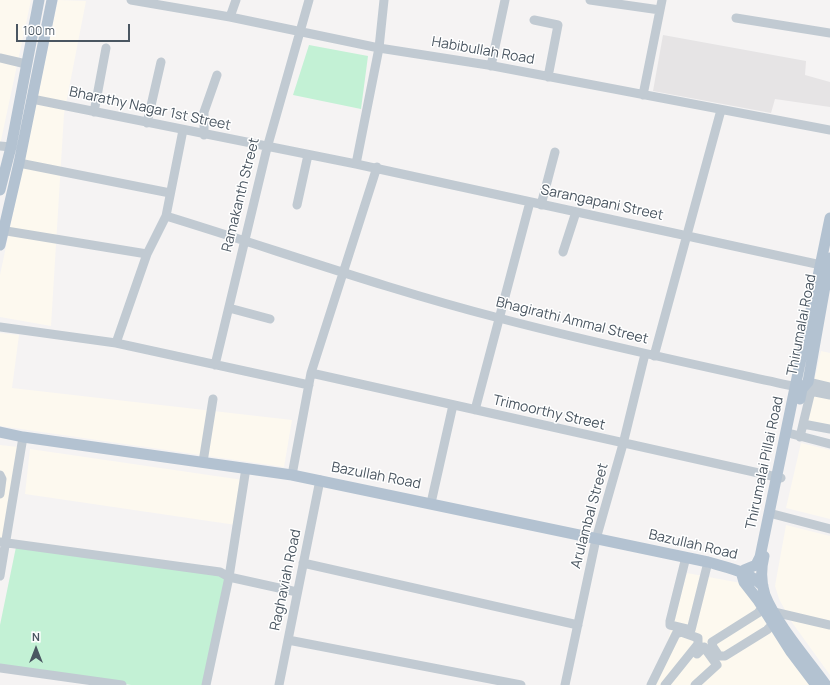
<!DOCTYPE html>
<html>
<head>
<meta charset="utf-8">
<style>
	body { margin:0 }
	#map { position:relative; width:830px; height:685px; overflow:hidden; background:#f5f3f3; font-family:Manrope,sans-serif }
	canvas { display:block }
	.north { position:absolute; left:16px; top:629px; width:40px; height:40px; -webkit-text-stroke:3px #fff; paint-order:stroke; rotate:0deg; font-size:11px; font-weight:700; line-height:16px; text-align:center; color:#4a5661 }
	.north::after { content:''; display:block; margin:auto; width:14px; height:18px; background:#4a5661; clip-path:polygon(50% 0,100% 100%,50% 72%,0 100%) }
	.scale { position:absolute; left:16px; top:24px; width:114px; height:18px; box-sizing:border-box; border:2px solid #4a5661; border-top:0; padding-left:5px; font-size:12px; line-height:14px; white-space:nowrap; color:#4a5661; -webkit-text-stroke:3px #fff; paint-order:stroke }
</style>
</head>
<body>
<div id="map">
<canvas width="830" height="685"></canvas>
<div class="north">N</div>
<div class="scale">100 m</div>
</div>
<script>
const ctx = document.querySelector('canvas').getContext('2d');
ctx.lineJoin = 'round';
function fillPath(path, color) { ctx.fillStyle = color; ctx.fill(path, 'evenodd'); }
function trace(path, color, width, dash) { ctx.strokeStyle = color; ctx.lineWidth = width; ctx.lineCap = dash ? 'butt' : 'round'; ctx.setLineDash(dash || []); ctx.stroke(path); }
function label(font, color, halo, rows, align = 'center') {
  ctx.font = font + ' Manrope,sans-serif'; ctx.lineWidth = 3; ctx.setLineDash([]); ctx.textBaseline = 'middle'; ctx.strokeStyle = halo; ctx.fillStyle = color; for (const [text, x, y, turn = 0] of rows) {
    ctx.save(); ctx.translate(x, y); ctx.rotate((+turn || 0) * Math.PI / 180); ctx.textAlign = isNaN(turn) ? turn : align; if (halo) ctx.strokeText(text, 0, 0); ctx.fillText(text, 0, 0); ctx.restore();
  }
}
const commercial = new Path2D(`
	M0 0H31L0 145Z
	M58 0 86 1 64 114 51 326 0 317V275Z
	M0 333 19 335 12 388 292 420 284 467 0 426Z
	M821 351 830 353V433L804 427Z
	M801 443 830 450V519L786 508Z
	M0 445 18 447 3 538H0Z
	M30 449 243 480 236 525 25 494Z
	M786 525 830 536V675L791 621 779 599 775 586Z
	M687 573 741 583 810 685H655Z`);
const education = new Path2D(`
	M663 35 806 61 805 75 830 82V107L775 99 771 113 653 91Z`);
const green = new Path2D(`
	M309 45 368 56 361 109 293 95Z
	M16 547 228 577 208 685H131L0 666V625Z`);
const minor = new Path2D(`
	M131 0 230 17 379 48 488 65 830 130
	M384 0 379 48 356 164 821 265
	M590 0 660 10
	M230 17 236 0
	M736 18 830 33
	M534 20 558 25 548 77
	M0 58 26 64
	M491 66 505 0
	M643 95 662 0
	M32 99 356 164
	M94 112 106 48
	M147 123 161 62
	M204 135V112L217 75
	M0 146 11 147
	M19 163 170 193
	M297 205 308 155
	M541 205 555 152
	M166 216C277 250 386 289 499 318 597 344 697 365 797 387
	M0 230 147 254
	M563 252 576 212
	M229 308 270 319
	M0 327 116 343 309 385
	M116 343 147 254 166 216 183 130
	M654 356 721 110
	M215 365 267 148 309 0
	M311 373 781 478
	M808 382 830 387
	M805 390 830 395
	M475 410 530 202
	M803 424 811 391
	M792 434 830 444
	M800 437 803 424 830 429
	M203 462 213 399
	M0 475 2 479 0 494
	M292 475 311 373 377 167
	M431 503 453 405
	M769 513 830 529
	M0 542 220 572 229 577 297 592
	M686 557 670 621V625L691 630 708 562
	M303 563 578 625
	M0 576 23 437
	M763 607 758 613 712 642 713 647 719 656H725L767 630 773 624
	M774 612 830 625
	M288 640 521 685
	M0 668 122 685
	M206 685 229 577 246 468
	M279 685 320 480
	M565 685 596 539 623 444 645 354
	M651 685 676 634 681 632 698 638V644L665 685
	M695 685 717 665 704 647 697 654`);
const major = new Path2D(`
	M0 190 11 147 39 0
	M0 245 19 163 52 0
	M800 399 802 389 808 382 830 258
	M0 432 23 437 292 475 708 562C728 568 748 571 763 586
	M764 556C761 568 761 583 765 595 776 623 808 660 826 685
	M816 685 791 652 758 600 744 582 742 575 744 570 756 565 760 557 830 218`);
const streetNames = [
	["Habibullah Road",483,51,10],
	["Bharathy Nagar 1st Street",150,109,12],
	["Ramakanth Street",241,195,-76],
	["Sarangapani Street",602,203,12],
	["Bhagirathi Ammal Street",572,321,14],
	["Thirumalai Road",802,325,-79],
	["Trimoorthy Street",549,413,13],
	["Thirumalai Pillai Road",765,463,-78],
	["Bazullah Road",376,476,11],
	["Arulambal Street",590,516,-75],
	["Bazullah Road",693,545,13],
	["Raghaviah Road",286,580,-78]
];
fillPath(commercial, '#fdf9ef');
fillPath(education, '#e6e4e5');
fillPath(green, '#c3f1d5');
trace(minor, '#c1cad2', 9);
trace(major, '#b3c2d1', 11);
label('14px', '#4a5661', '#fff', streetNames);
</script>
</body>
</html>
